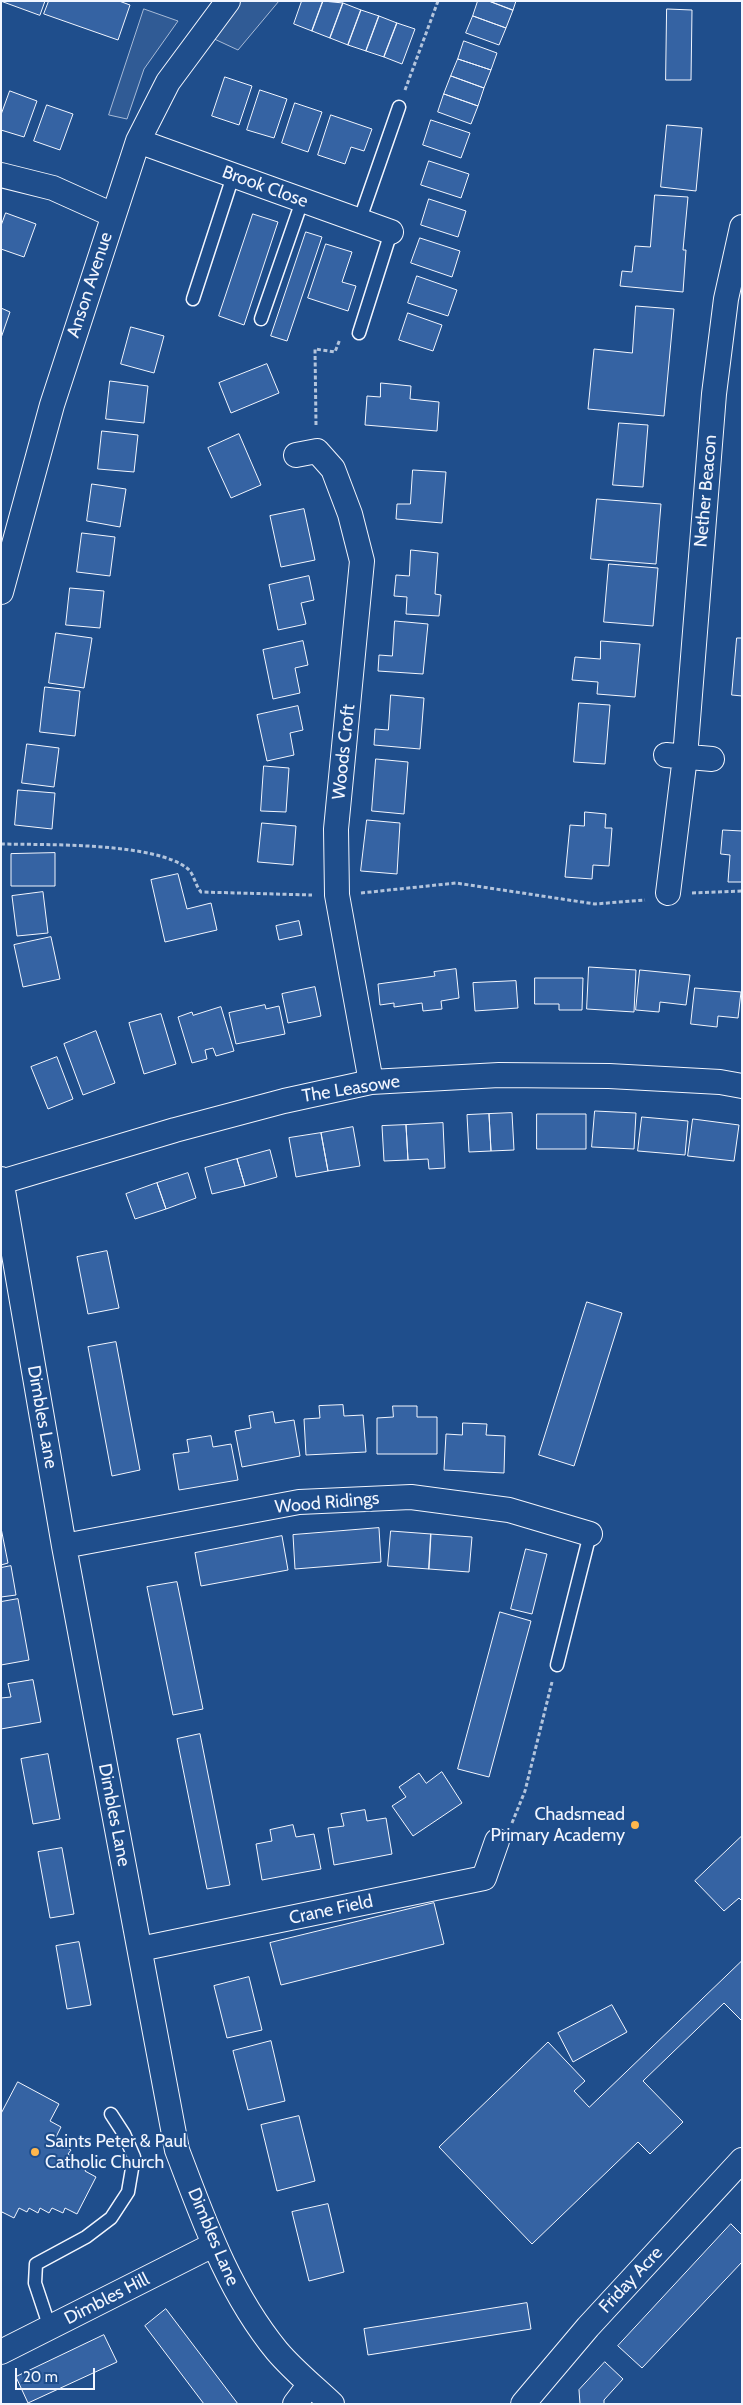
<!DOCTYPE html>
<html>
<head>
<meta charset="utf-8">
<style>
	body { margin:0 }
	#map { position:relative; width:743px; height:2405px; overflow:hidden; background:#1f4e8c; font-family:Cabin,sans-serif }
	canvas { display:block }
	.frame { position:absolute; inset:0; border:2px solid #f2f6ff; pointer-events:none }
	.scale { position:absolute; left:15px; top:2368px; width:80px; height:22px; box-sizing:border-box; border:2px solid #f2f6ff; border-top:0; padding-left:6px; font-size:15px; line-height:18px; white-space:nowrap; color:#f2f6ff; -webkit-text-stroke:4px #1f4e8c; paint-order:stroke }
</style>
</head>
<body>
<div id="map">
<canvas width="743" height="2405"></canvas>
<div class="frame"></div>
<div class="scale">20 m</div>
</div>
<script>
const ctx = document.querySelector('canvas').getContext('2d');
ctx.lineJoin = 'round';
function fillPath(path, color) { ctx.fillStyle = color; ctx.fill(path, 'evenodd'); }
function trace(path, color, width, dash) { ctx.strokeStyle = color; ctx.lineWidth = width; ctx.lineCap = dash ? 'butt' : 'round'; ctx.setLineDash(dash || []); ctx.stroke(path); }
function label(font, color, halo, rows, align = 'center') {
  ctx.font = font + ' Cabin,sans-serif'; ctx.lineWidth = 4; ctx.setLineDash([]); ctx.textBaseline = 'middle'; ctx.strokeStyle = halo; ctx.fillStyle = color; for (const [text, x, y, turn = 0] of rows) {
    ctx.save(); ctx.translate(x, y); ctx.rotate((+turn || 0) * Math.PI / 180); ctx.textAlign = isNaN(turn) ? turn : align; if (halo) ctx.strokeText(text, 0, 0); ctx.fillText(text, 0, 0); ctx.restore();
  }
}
const parking = new Path2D(`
	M239 1H279L238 50 210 37Z
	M144 9 178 21 144 69 127 119 109 115Z`);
const building = new Path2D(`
	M1 1H45L40 15Z
	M49 1H119L130 5 118 40 44 14Z
	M302 1H323L312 31 294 24Z
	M323 1 343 3 330 38 312 31Z
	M478 1H489L513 10 506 28 473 16Z
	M489 1H516L513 10Z
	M343 3 361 10 348 45 330 38Z
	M667 9 692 10 691 80H666Z
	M361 10 379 16 366 51 348 45Z
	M379 16 397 23 384 57 366 51Z
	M473 16 506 28 499 45 466 33Z
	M397 23 415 29 402 64 384 57Z
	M464 41 497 53 491 70 458 59Z
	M458 59 491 70 484 88 451 76Z
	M451 76 484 88 478 106 444 94Z
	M225 77 252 86 239 125 212 116Z
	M260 90 287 99 274 138 247 130Z
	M10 91 37 101 24 137 1 130V115Z
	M444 94 478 106 471 124 438 112Z
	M295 103 322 112 308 152 282 143Z
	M47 105 73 114 60 150 34 141Z
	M331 115 372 129 364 151 351 147 345 164 318 155Z
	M431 120 470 133 461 158 423 145Z
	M667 125 702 128 696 191 661 187Z
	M429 161 469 174 461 198 421 185Z
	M655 195 688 197 683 250H686L683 292 620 286 622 271 632 272 635 246 650 247Z
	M429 199 466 211 458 237 421 225Z
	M6 213 36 224 24 257 1 249V226Z
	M253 214 278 222 244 325 219 316Z
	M306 232 322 237 287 341 271 336Z
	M420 238 460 251 452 277 411 263Z
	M326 244 352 252 342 282 356 286 348 311 308 298Z
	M417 276 457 290 448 316 408 303Z
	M636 306 674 309 664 416 588 409 594 349 632 353Z
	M1 308 10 312 1 338Z
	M408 313 442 325 433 351 399 340Z
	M131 327 164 336 154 373 121 364Z
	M267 364 279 393 231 413 219 383Z
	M110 381 148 386 144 423 106 419Z
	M381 383 411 386 410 399 439 402 437 431 365 425 367 396 380 397Z
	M619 423 648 425 643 487 613 485Z
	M102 431 138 435 134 472 98 469Z
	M239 434 261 485 231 498 208 448Z
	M413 470 446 472 442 523 396 519 397 504H410Z
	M92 484 126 489 120 527 87 521Z
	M597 499 661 504 656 564 591 559Z
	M304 509 315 560 281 567 270 516Z
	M82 533 115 537 110 576 77 572Z
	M411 550 438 553 435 594 441 595 439 616 406 614 407 597 394 596 396 575 409 576Z
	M609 564 658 568 653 626 604 622Z
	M309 576 314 600 301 603 306 624 278 630 269 585Z
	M70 588 104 591 100 628 66 625Z
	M395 621 428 624 423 674 378 671 379 655 392 656Z
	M56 633 92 638 84 688 49 683Z
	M737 638H742V696L732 695Z
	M303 641 308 665 295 668 300 693 273 699 263 650Z
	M601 641 640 644 635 697 597 694 598 682 572 680 575 657 600 659Z
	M45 687 80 691 75 736 40 732Z
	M391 695 424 698 420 749 374 745 375 729 388 730Z
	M579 703 610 705 605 764 574 762Z
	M298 706 303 730 290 733 294 755 267 761 257 715Z
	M27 744 59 748 54 787 22 783Z
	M376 759 408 762 404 814 372 811Z
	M264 766 289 768 286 812 261 811Z
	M18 790 55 793 52 829 15 825Z
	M585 812 606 814 605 828H612L609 866 593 865 592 879 565 877 570 825 584 826Z
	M367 820 400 823 397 874 361 871Z
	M262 823 296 826 293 865 258 862Z
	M723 830 742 831V882H728L730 855 721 854Z
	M55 853V886H11V854Z
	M178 874 187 909 211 903 217 930 165 942 151 880Z
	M43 892 48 933 17 936 12 896Z
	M299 921 302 935 279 940 276 926Z
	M51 937 60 979 23 987 14 945Z
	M589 967 636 970 634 1012 587 1009Z
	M456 969 459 998 441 1001 442 1009 423 1011 422 1003 394 1007V1003L380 1005 378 984 435 976 434 972Z
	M640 970 690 975 686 1005 660 1002 659 1012 636 1010Z
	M535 978H583L582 1010H559V1004H535Z
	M516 981 518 1008 475 1011 473 983Z
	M315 987 321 1016 288 1023 282 994Z
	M695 988 741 992 738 1018 718 1016 717 1027 691 1024Z
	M265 1005 266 1009 279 1006 285 1034 236 1044 229 1013Z
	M221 1007 234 1051 216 1056 213 1048 205 1050 207 1059 192 1063 178 1017 192 1012 193 1015Z
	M161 1014 176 1064 144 1074 129 1023Z
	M96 1031 115 1083 83 1095 64 1044Z
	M57 1057 73 1099 48 1109 31 1067Z
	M595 1111 636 1113 634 1149 592 1147Z
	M512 1113 514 1150 491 1151 489 1114Z
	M489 1114 491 1151 469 1152 467 1115Z
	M537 1114H586V1149H537Z
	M642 1117 688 1121 685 1155 638 1151Z
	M693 1119 739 1125 734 1161 688 1156Z
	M443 1123 445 1168 429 1169 428 1159 408 1160 406 1125Z
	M406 1125 408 1160 384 1161 382 1126Z
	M353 1127 360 1166 328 1171 321 1133Z
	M321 1133 328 1171 296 1177 289 1138Z
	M270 1150 277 1177 245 1186 237 1159Z
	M237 1159 245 1186 212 1194 205 1168Z
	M188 1173 196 1198 166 1209 157 1183Z
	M157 1183 166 1209 135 1219 126 1194Z
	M107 1251 119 1308 88 1314 77 1257Z
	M587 1302 622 1313 574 1466 539 1455Z
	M116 1342 140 1470 112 1476 88 1347Z
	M343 1405 344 1416 363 1415 366 1452 306 1455 304 1419 320 1418 319 1406Z
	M393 1406H417V1417H437V1454H377V1418L393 1417Z
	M273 1412 275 1423 294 1420 300 1456 242 1467 235 1431 251 1428 249 1416Z
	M463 1423 487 1424 486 1435 505 1436 504 1473 444 1470 446 1434 462 1435Z
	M211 1436 213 1447 231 1444 238 1480 179 1490 173 1454 189 1452 187 1440Z
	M1 1528 8 1563 1 1565Z
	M379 1528 381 1562 295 1569 293 1535Z
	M391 1531 431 1534 429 1569 388 1566Z
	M431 1534 472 1537 469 1572 429 1569Z
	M282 1536 288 1570 201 1586 195 1553Z
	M526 1549 547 1554 532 1614 511 1609Z
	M11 1566 16 1595 1 1597V1568Z
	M177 1582 203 1709 173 1715 147 1587Z
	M18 1599 29 1660 1 1665V1602Z
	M500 1612 531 1621 489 1777 458 1769Z
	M33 1680 41 1722 1 1729V1698L11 1697 8 1684Z
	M200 1734 230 1885 207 1889 177 1739Z
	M48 1754 60 1819 33 1824 21 1759Z
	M442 1772 462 1803 413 1836 392 1806 406 1797 399 1787 419 1773 426 1783Z
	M365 1810 367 1821 386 1818 392 1854 334 1865 328 1828 344 1826 341 1814Z
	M293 1825 296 1837 314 1834 321 1869 262 1880 256 1844 272 1841 270 1830Z
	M742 1836V1901L739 1898 724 1911 695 1881Z
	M62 1848 74 1914 50 1918 38 1852Z
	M434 1903 444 1944 281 1985 270 1943Z
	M79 1942 91 2005 67 2009 56 1946Z
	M742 1961V2021L724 2003 643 2081 683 2122 650 2154 638 2142 532 2244 439 2147 548 2042 585 2081 574 2091 589 2107Z
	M249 1977 262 2030 227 2038 214 1986Z
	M612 2005 627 2032 573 2062 558 2033Z
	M271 2041 285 2101 248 2110 233 2051Z
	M18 2082 59 2104 50 2121 61 2127 56 2137 64 2141 62 2145 71 2150 68 2154 87 2167 85 2171 96 2177 77 2214 65 2208 63 2213 52 2208 49 2213 40 2208 38 2213 29 2208 27 2212 19 2208 14 2218 2 2212 1 2214V2114Z
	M299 2116 315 2181 277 2191 261 2125Z
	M328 2204 344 2272 309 2281 292 2212Z
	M731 2224 742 2235V2262L642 2368 618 2346Z
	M527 2303 531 2329 368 2355 364 2329Z
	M166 2309 238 2404H204L145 2326Z
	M104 2335 117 2362 28 2403 16 2377Z
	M605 2362 623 2379 604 2400V2404H580L579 2390Z`);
const path = new Path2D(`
	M405 90 438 1
	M316 425 315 349 335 352 340 339
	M1 844C45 845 156 842 188 869 194 874 195 885 201 892L312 895
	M361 893 456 883 595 904 645 900
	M692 893 742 891
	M512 1823 525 1791 552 1682`);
const service = new Path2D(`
	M360 219 399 107
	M193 299 233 176
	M261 319 302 201
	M359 333 391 232
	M557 1665 590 1534
	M50 2328 35 2283 36 2264 86 2237 111 2218 128 2192 134 2157 124 2134 111 2114`);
const minor = new Path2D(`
	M138 141 391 232
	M1 175 53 188 113 215
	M296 455 317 451 333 469 350 514 362 561 336 829 337 895 371 1082
	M1 592 52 405 138 141 168 82 228 1
	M666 755 712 759
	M668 893 685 757 714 394 726 299 742 227
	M1 1179 64 1546 177 2150C204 2221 228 2291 277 2351 293 2370 314 2387 332 2404
	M1 1182 175 1130 284 1101 371 1082 499 1075 609 1076 720 1082 742 1086
	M64 1546 299 1502 411 1497 509 1510 590 1534
	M140 1949 484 1878 497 1841
	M1 2352 213 2245
	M295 2404 310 2384
	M523 2404 588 2327 742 2160`);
const markers = [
	[635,1825,5,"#ffb74d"],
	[35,2152,5,"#ffb74d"]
];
const streetNames = [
	["Brook Close",265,187,20],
	["Anson Avenue",90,285,-72],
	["Nether Beacon",706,491,-85],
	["Woods Croft",344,752,-84],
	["The Leasowe",351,1089,-9],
	["Dimbles Lane",42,1417,80],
	["Wood Ridings",327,1503,-5],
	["Dimbles Lane",114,1815,79],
	["Crane Field",331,1910,-12],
	["Dimbles Lane",213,2237,67],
	["Friday Acre",631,2280,-47],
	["Dimbles Hill",107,2299,-27]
];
const poiNames = [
	["Chadsmead",625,1815],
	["Primary Academy",625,1836],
	["Saints Peter & Paul",45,2142,"left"],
	["Catholic Church",45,2163,"left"]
];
fillPath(parking, '#305b95');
trace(parking, '#a8bbd7', 1);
fillPath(building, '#3563a3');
trace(building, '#f2f6ff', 1);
trace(service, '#f2f6ff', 15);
trace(minor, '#f2f6ff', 26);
trace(path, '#b3c4dc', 3, [4, 2.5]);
trace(service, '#1f4e8c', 12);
trace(minor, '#1f4e8c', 24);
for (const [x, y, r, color] of markers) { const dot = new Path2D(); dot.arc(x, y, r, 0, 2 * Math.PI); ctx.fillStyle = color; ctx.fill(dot); trace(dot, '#1f4e8c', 2); }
label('18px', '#f2f6ff', '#1f4e8c', streetNames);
label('18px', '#f2f6ff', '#1f4e8c', poiNames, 'right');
</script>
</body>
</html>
